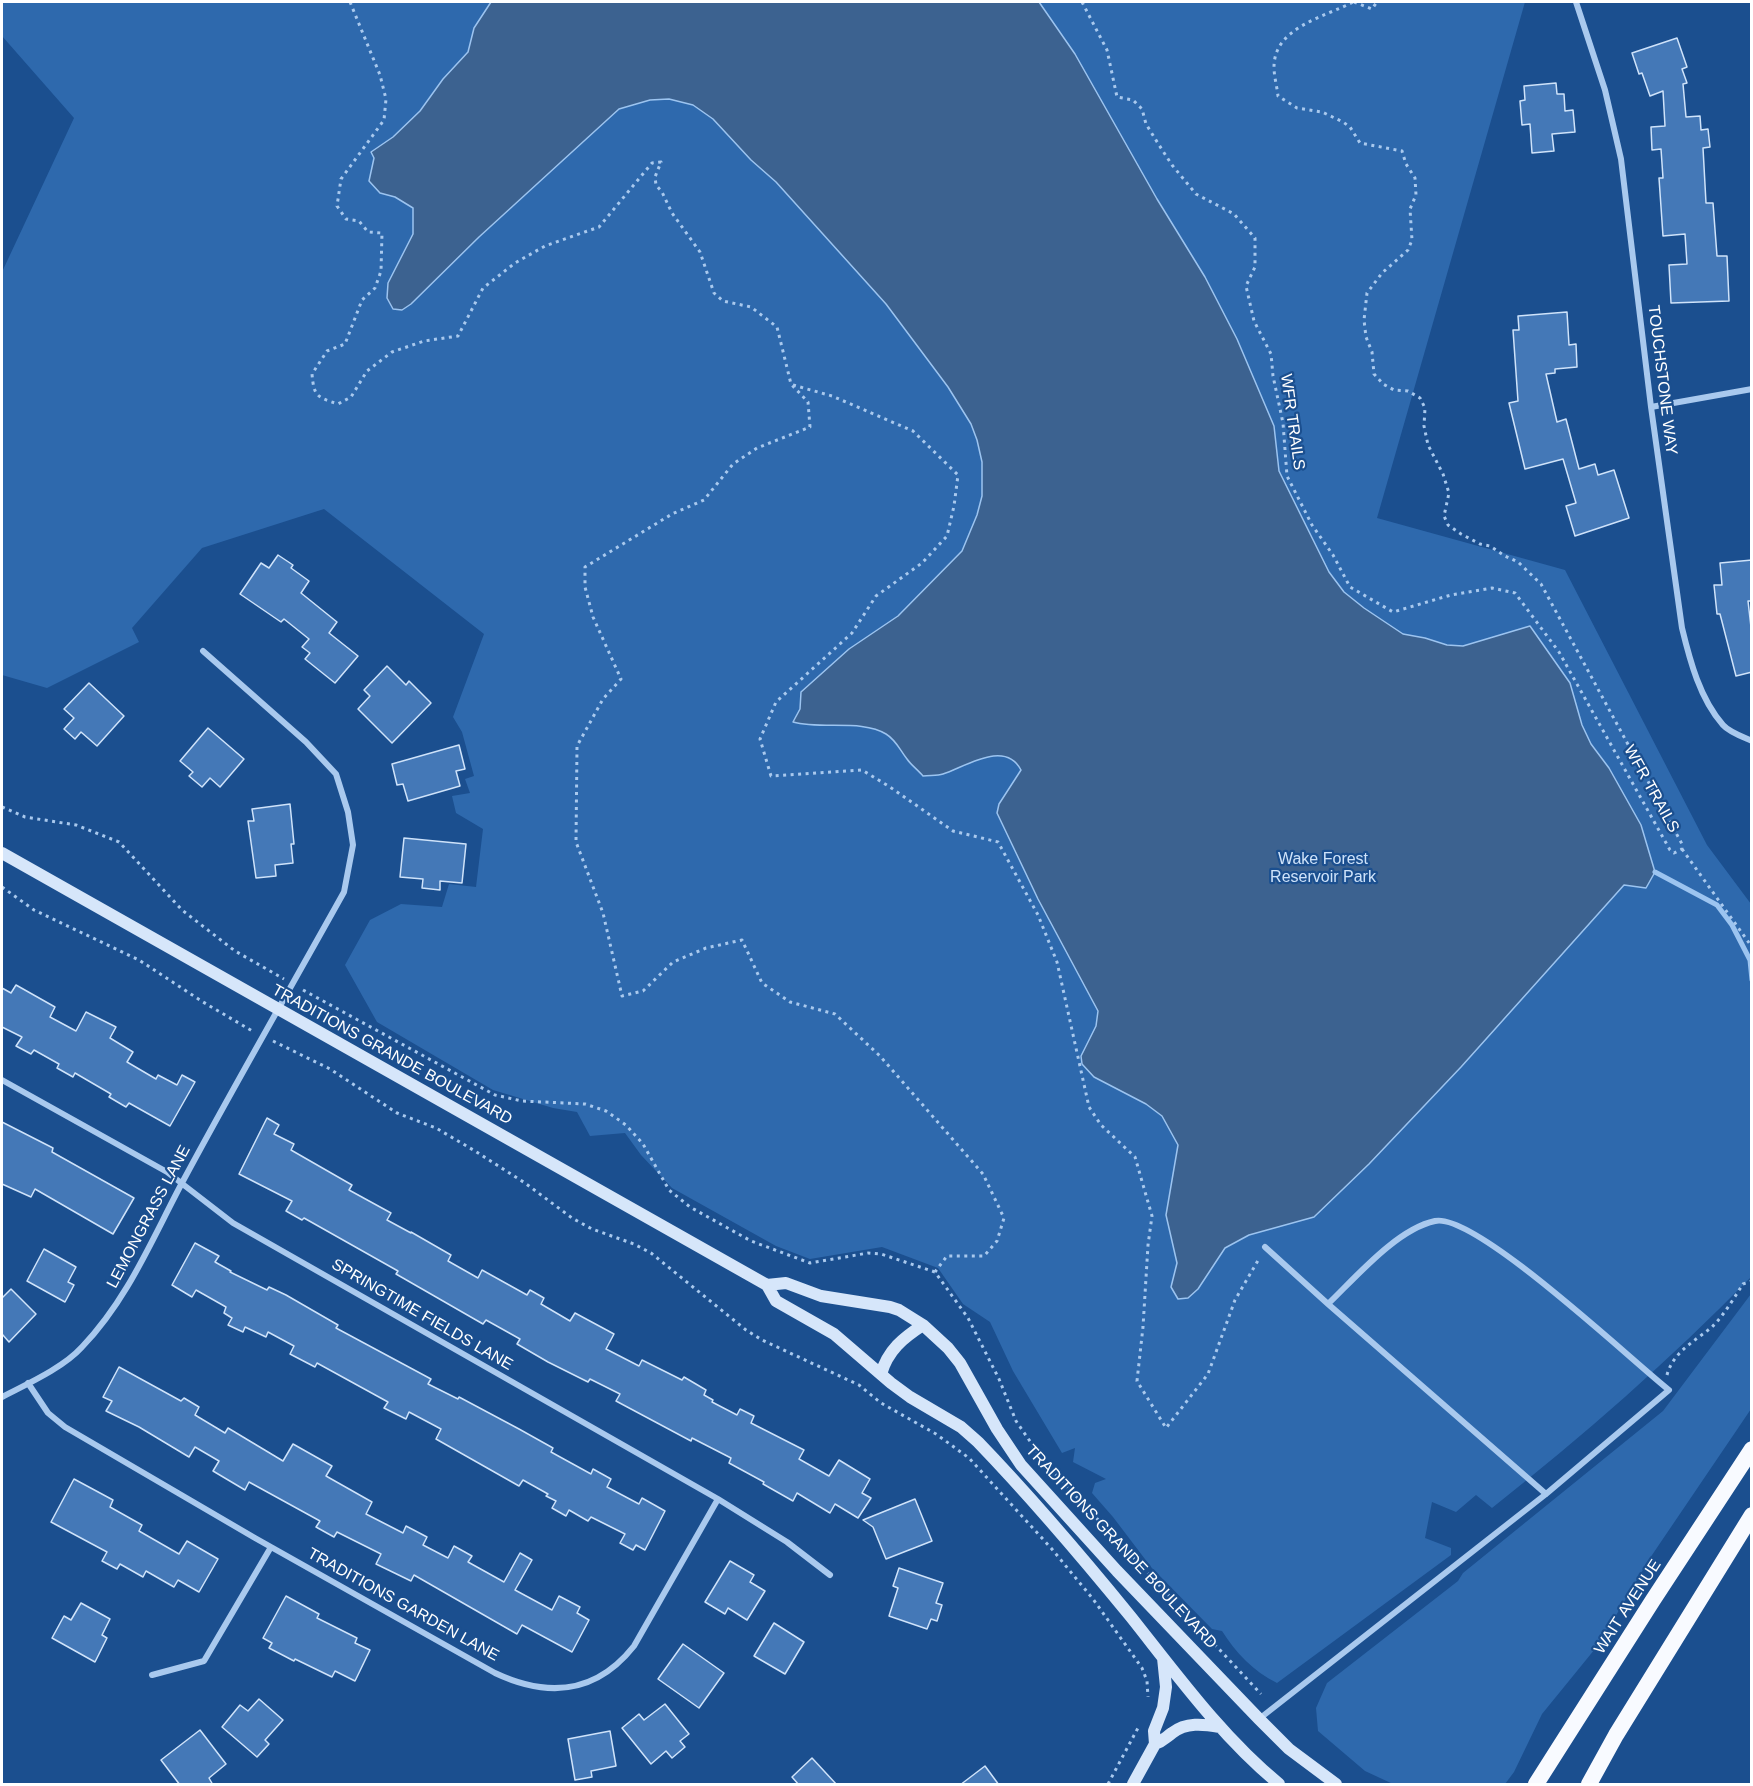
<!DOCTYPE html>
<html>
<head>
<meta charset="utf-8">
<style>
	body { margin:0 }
	#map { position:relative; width:1753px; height:1786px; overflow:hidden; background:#1b4f8f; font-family:Helvetica,sans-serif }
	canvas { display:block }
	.frame { position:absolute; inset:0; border:3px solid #fff; pointer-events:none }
</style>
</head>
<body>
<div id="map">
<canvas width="1753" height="1786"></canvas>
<div class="frame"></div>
</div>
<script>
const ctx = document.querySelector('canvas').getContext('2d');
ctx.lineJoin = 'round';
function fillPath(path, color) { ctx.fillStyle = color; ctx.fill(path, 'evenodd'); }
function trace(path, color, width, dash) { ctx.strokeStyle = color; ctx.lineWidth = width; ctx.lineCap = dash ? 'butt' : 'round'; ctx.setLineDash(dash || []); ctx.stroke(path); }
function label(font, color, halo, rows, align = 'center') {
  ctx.font = font + ' Helvetica,sans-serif'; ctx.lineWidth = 4.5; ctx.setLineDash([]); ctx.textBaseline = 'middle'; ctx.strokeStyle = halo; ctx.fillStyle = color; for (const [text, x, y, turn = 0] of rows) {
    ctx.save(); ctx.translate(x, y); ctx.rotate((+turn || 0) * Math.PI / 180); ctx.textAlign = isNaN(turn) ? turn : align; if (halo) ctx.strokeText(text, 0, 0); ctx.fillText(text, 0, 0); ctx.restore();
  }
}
const green = new Path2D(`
	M2 2H1525L1377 518 1565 570 1707 845 1751 904V1277C1670 1360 1583 1436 1492 1508L1476 1495 1456 1512 1432 1502 1425 1538 1451 1548V1555L1277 1683C1253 1671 1236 1653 1222 1631L1212 1629 1151 1567 1113 1517 1092 1493 1095 1483 1106 1479 1073 1462 1075 1448 1062 1453 1013 1371 990 1322 963 1304 938 1268 882 1247 810 1259 776 1246 672 1188 641 1155 625 1133 590 1136 577 1112 553 1108 493 1090 377 1022 345 965 370 920 401 904 442 907 449 884 476 887 483 829 456 813 452 796 470 793 465 779 474 776 462 732 453 717 484 634 324 509 202 548 132 628 139 642 47 688 2 675V272L74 118 2 36Z
	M1751 1294V1409L1650 1558 1599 1644 1542 1714 1514 1772 1505 1784H1393L1365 1771 1318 1731 1316 1708 1327 1683 1458 1581 1463 1573 1663 1411Z`);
const water = new Path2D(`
	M491 2H1039L1075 54 1157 199 1205 277 1237 339 1274 426 1279 471 1329 572 1344 592 1364 608 1403 634 1425 638 1447 645 1463 646 1530 626 1570 683 1582 725 1591 744 1609 768 1641 825 1655 872 1646 888 1624 885 1461 1067 1369 1164 1314 1217 1249 1235 1225 1248 1198 1289 1188 1298 1178 1299 1171 1287 1177 1263 1166 1215 1178 1145 1162 1116 1146 1104 1094 1077 1082 1064 1081 1056 1096 1026 1098 1011 1038 899 997 813 999 804 1021 770C1005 739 965 767 943 774 937 776 930 775 923 776 918 770 911 765 907 759 900 750 896 740 886 734 862 719 821 730 793 722L800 709 801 692 849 649 898 616 962 551 977 515 982 496V462L977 440 971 424 948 387 886 304 776 182 751 160 713 119 693 105 669 99 650 100 619 109 479 237 411 304 402 310 393 309 387 298 388 283 413 234V208L395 197 380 193 369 181 374 158 371 152 393 137 420 111 443 79 468 52 474 28Z`);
const stream = new Path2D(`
	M1655 872 1717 905 1732 925 1750 960 1752 980`);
const building = new Path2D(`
	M1677 38 1687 67 1682 69 1687 83 1683 84 1686 117 1700 116 1701 130 1708 129 1710 147 1703 148 1706 203H1713L1717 256H1727L1729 301 1671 303 1669 265 1687 264 1685 234 1663 236 1659 178H1663L1661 149 1652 150 1651 127 1665 126 1663 91 1650 96 1642 73 1639 74 1632 53Z
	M1556 83 1557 94H1564L1565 111 1573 110 1575 132 1552 134 1554 151 1532 153 1530 124 1522 125 1520 101 1525 100 1524 86Z
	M1567 312 1569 345 1576 344 1577 367 1555 369V373L1546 374 1557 422 1566 419 1579 469 1595 464 1598 475 1614 470 1629 518 1575 536 1566 506 1576 503 1563 459 1525 469 1509 403 1518 401 1513 330H1519L1518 316Z
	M278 555 293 565 291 568 309 581 301 593 337 622 329 633 358 656 335 683 305 659 310 653 302 647 309 639 284 619 281 622 240 594 261 563 269 568Z
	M1752 560V601H1748L1752 636V672L1736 676 1720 614H1717L1714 585H1722L1720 563Z
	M387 666 406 685 409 681 431 703 392 743 358 709 370 696 364 690Z
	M89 683 124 716 97 746 81 732 75 739 64 729 74 718 64 709Z
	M208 728 244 759 220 787 210 778 202 787 189 776 193 772 180 761Z
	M459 745 465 769 456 771 460 786 408 801 403 784 397 785 392 764Z
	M290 804 294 844H291L293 863 275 865 276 876 256 878 248 821H254L252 809Z
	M404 838 466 844 462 883 440 881V890L422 888 423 879 400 877Z
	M16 985 55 1007 50 1017 76 1031 86 1012 116 1027 110 1038 133 1052 127 1062 156 1079 158 1075 177 1085 182 1075 195 1082 170 1126 129 1103 126 1107 109 1097 111 1094 75 1073 73 1077 57 1068 59 1064 34 1050 31 1054 16 1046 22 1037 2 1027V988L11 993Z
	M267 1118 279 1125 274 1134 294 1144 291 1150 352 1185 349 1190 391 1213 387 1220 411 1233V1232L451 1255 448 1261 478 1278 482 1270 527 1295 530 1290 544 1298 541 1304 570 1321 575 1313 614 1334 606 1349 639 1366 642 1360 682 1380 684 1377 706 1390 704 1395 713 1400 712 1402 737 1415 740 1409 754 1416 751 1423 804 1450 799 1459 829 1476 839 1460 870 1479 862 1493 871 1498 858 1518 835 1504 830 1513 797 1493 793 1501 763 1484 764 1482 729 1463 731 1458 692 1438 691 1441 616 1401 620 1394 590 1379 588 1382 548 1362 517 1344 520 1339 486 1320 483 1324 396 1274 398 1271 304 1218 302 1220 286 1211 292 1201 239 1174Z
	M2 1122 53 1148 52 1152 134 1198 113 1234 35 1189 31 1197 2 1184Z
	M195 1243 219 1256 215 1262 231 1271 230 1272 267 1290 269 1287 286 1295 338 1325 336 1328 431 1379 428 1384 458 1399 459 1397 519 1429 553 1448 551 1452 591 1474 593 1469 611 1479 607 1487 639 1504 642 1498 665 1511 645 1550 636 1545 633 1550 620 1543 625 1534 591 1517 588 1521 569 1510 566 1516 552 1508 556 1501 546 1496 548 1494 523 1480 519 1486 436 1439 441 1429 409 1412 406 1419 384 1408 388 1402 317 1363 315 1367 290 1354 294 1346 268 1332 266 1337 245 1327 243 1332 228 1325 232 1318 224 1313 226 1307 196 1290 192 1297 172 1285Z
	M44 1249 76 1267 68 1282 74 1285 65 1302 27 1281Z
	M11 1289 36 1314 9 1342 2 1334V1298Z
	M119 1367 181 1401 184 1398 199 1407 195 1415 225 1433 228 1428 283 1461 293 1444 332 1466 326 1476 372 1502 366 1514 403 1533 406 1526 427 1537 423 1545 448 1558 454 1546 472 1556 468 1562 504 1582 520 1553 532 1560 515 1590 552 1610 559 1596 580 1607 577 1613 589 1620 572 1652 522 1625 517 1634 414 1575 411 1581 376 1564 381 1554 337 1532 334 1537 316 1527 320 1521 249 1482 245 1490 213 1471 219 1461 195 1447 189 1457 139 1427 106 1411 112 1401 103 1397Z
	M74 1479 113 1500 110 1507 142 1525 139 1531 179 1554 187 1541 218 1559 199 1592 178 1580 174 1587 146 1571 143 1577 120 1564 117 1569 102 1561 107 1552 51 1522Z
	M915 1499 932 1541 886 1559 873 1527 863 1520Z
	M730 1561 754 1575 750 1582 765 1591 747 1620 728 1608 725 1614 705 1602Z
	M899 1568 943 1583 936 1603 942 1605 937 1621 931 1619 927 1629 889 1616 898 1588 893 1586Z
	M286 1596 319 1614 317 1618 357 1638 355 1643 370 1650 355 1681 335 1671 332 1677 295 1659 294 1661 269 1648 272 1643 263 1638Z
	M81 1603 110 1619 102 1635 107 1638 95 1662 52 1638 64 1616 71 1620Z
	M774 1623 804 1642 785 1674 754 1656Z
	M683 1644 724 1673 699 1708 658 1679Z
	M259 1699 283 1720 265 1740 269 1744 257 1757 222 1727 240 1705 248 1711Z
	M665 1704 689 1734 680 1741 685 1747 672 1758 666 1751 651 1764 622 1728 639 1714 644 1720Z
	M200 1730 226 1764 209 1778 213 1785H180L161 1760Z
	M610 1731 616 1766 591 1771 592 1777 575 1780 568 1739Z
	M812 1758 837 1785H799L792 1777Z
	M985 1766 999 1785H960Z`);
const path = new Path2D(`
	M350 2 380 75 386 99 384 120 341 179 337 206 346 219 359 221 368 232 382 233 381 271 375 288 362 300 345 344 327 351 312 374C314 397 317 397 338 404L351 397 367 371 392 352 424 341 458 336 483 288 515 263 545 246 599 227 652 163 661 162 655 177 656 185 662 192 672 213 700 252 714 293 723 301 751 307 777 327 791 384 808 402 810 427 757 448 733 464 704 500 672 514 585 567V587L593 617 621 679 603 699 577 746 576 842 603 913 622 996 643 991 673 962 706 948 742 940 762 983 790 1002 835 1014 880 1056 983 1174 1004 1218 997 1241 984 1256H947L935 1272
	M1082 2 1107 50 1117 97 1133 100 1142 109 1146 124 1159 145 1172 165 1196 194 1234 214 1255 238V267L1246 286 1254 321 1271 354 1273 376 1283 423 1287 476 1312 525 1333 555 1350 587 1393 612 1451 595 1492 588 1515 593 1559 652 1670 850 1674 853 1682 849V844L1541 584 1518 562 1505 556 1490 546 1480 544 1461 534 1448 525 1444 516 1449 493 1443 474 1428 445 1424 426 1425 408 1420 398 1408 391 1394 390 1383 384 1374 374 1372 352 1366 337 1364 320 1367 293 1382 273 1408 250 1412 240 1410 209 1416 195 1415 178 1406 164 1402 151 1360 143 1350 127 1343 122 1322 112 1297 108 1278 96C1277 87 1274 76 1274 67 1274 27 1325 17 1353 2
	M1354 2 1372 9 1377 2
	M793 385 832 396 913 431 958 475 954 506 947 536 922 563 876 596 852 633 776 702 760 739 771 776 862 770 890 787 953 831 998 842 1038 915 1057 962 1089 1107 1101 1125 1135 1157 1152 1216 1148 1245 1143 1327 1137 1381 1166 1428 1208 1374 1235 1300 1260 1257
	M2 807 25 817 76 825 119 842 182 910 235 951 284 979
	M1682 849 1752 947
	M2 887 34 910 139 960 203 1002 254 1032
	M303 990 495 1095 522 1101 585 1104 606 1111 626 1125 643 1144 669 1190 690 1207 751 1241 810 1263 868 1253 881 1254 935 1272 968 1318 999 1379 1016 1421 1045 1463 1261 1694
	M273 1041 330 1069 397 1113 436 1128 475 1151 525 1183 572 1218 592 1229 634 1244 651 1253 746 1330 762 1340 859 1385 881 1403 936 1434 969 1458 1051 1548 1093 1599 1142 1668 1147 1681 1148 1697
	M1667 1375C1673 1352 1695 1341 1712 1327 1724 1315 1734 1298 1743 1284L1752 1281
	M1108 1784 1139 1726`);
const minor = new Path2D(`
	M1576 2 1605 90 1621 159 1651 407 1682 628C1690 661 1700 699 1723 725 1729 732 1743 737 1752 741
	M1651 407 1752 389
	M2 1080 167 1172 233 1223 718 1499 787 1542 830 1575
	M1265 1247 1328 1304 1546 1494
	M28 1383 48 1413 65 1427 255 1538 495 1673C548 1698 596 1694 634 1646L718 1499
	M2 1397C27 1384 63 1368 82 1347 128 1299 152 1239 183 1181 235 1084 290 989 344 892L353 845 348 812 336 774 306 742 203 651
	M152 1675 204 1661 271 1547
	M1259 1719 1546 1494 1669 1390C1632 1361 1475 1212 1435 1221 1397 1229 1356 1277 1328 1304`);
const secondary = new Path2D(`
	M2 853 767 1285 786 1283 821 1296 890 1307 899 1310 923 1325 948 1348 960 1363 997 1429 1021 1465 1117 1571 1259 1719 1289 1749 1336 1784
	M767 1285 776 1301 834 1334 891 1383 910 1397 961 1427 978 1442C1032 1498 1082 1557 1131 1617 1177 1675 1222 1737 1279 1784
	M881 1374C888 1350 903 1338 923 1325
	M1155 1744C1163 1741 1165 1738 1172 1733 1186 1722 1203 1724 1220 1727
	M1133 1784 1155 1744 1154 1731 1163 1708 1166 1687 1163 1658`);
const trunk = new Path2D(`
	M1536 1784 1653 1600 1752 1449
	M1589 1784 1616 1735 1752 1515`);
const streetNames = [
	["TOUCHSTONE WAY",1662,380,83],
	["WFR TRAILS",1292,422,82],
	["WFR TRAILS",1651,789,61],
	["TRADITIONS GRANDE BOULEVARD",392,1055,29],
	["LEMONGRASS LANE",149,1217,-62],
	["SPRINGTIME FIELDS LANE",422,1315,30],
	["TRADITIONS GRANDE BOULEVARD",1121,1547,47],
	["TRADITIONS GARDEN LANE",403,1605,29],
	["WAIT AVENUE",1628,1607,-57]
];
const parkNames = [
	["Wake Forest",1323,860],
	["Reservoir Park",1323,878]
];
fillPath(green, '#2e69ad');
fillPath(water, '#3c6290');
trace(water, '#9cc4f0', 1.5);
trace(stream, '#9cc4f0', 5);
fillPath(building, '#4478b7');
trace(building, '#cfe3fa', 1.5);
trace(path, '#a9c9ee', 3, [3, 4.5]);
trace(minor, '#a9c9ee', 6);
trace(secondary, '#d6e6fa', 12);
trace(trunk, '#f8faff', 16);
label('16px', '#fff', '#1b4f8f', streetNames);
label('16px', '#cfe3fa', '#1b4f8f', parkNames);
</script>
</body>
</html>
